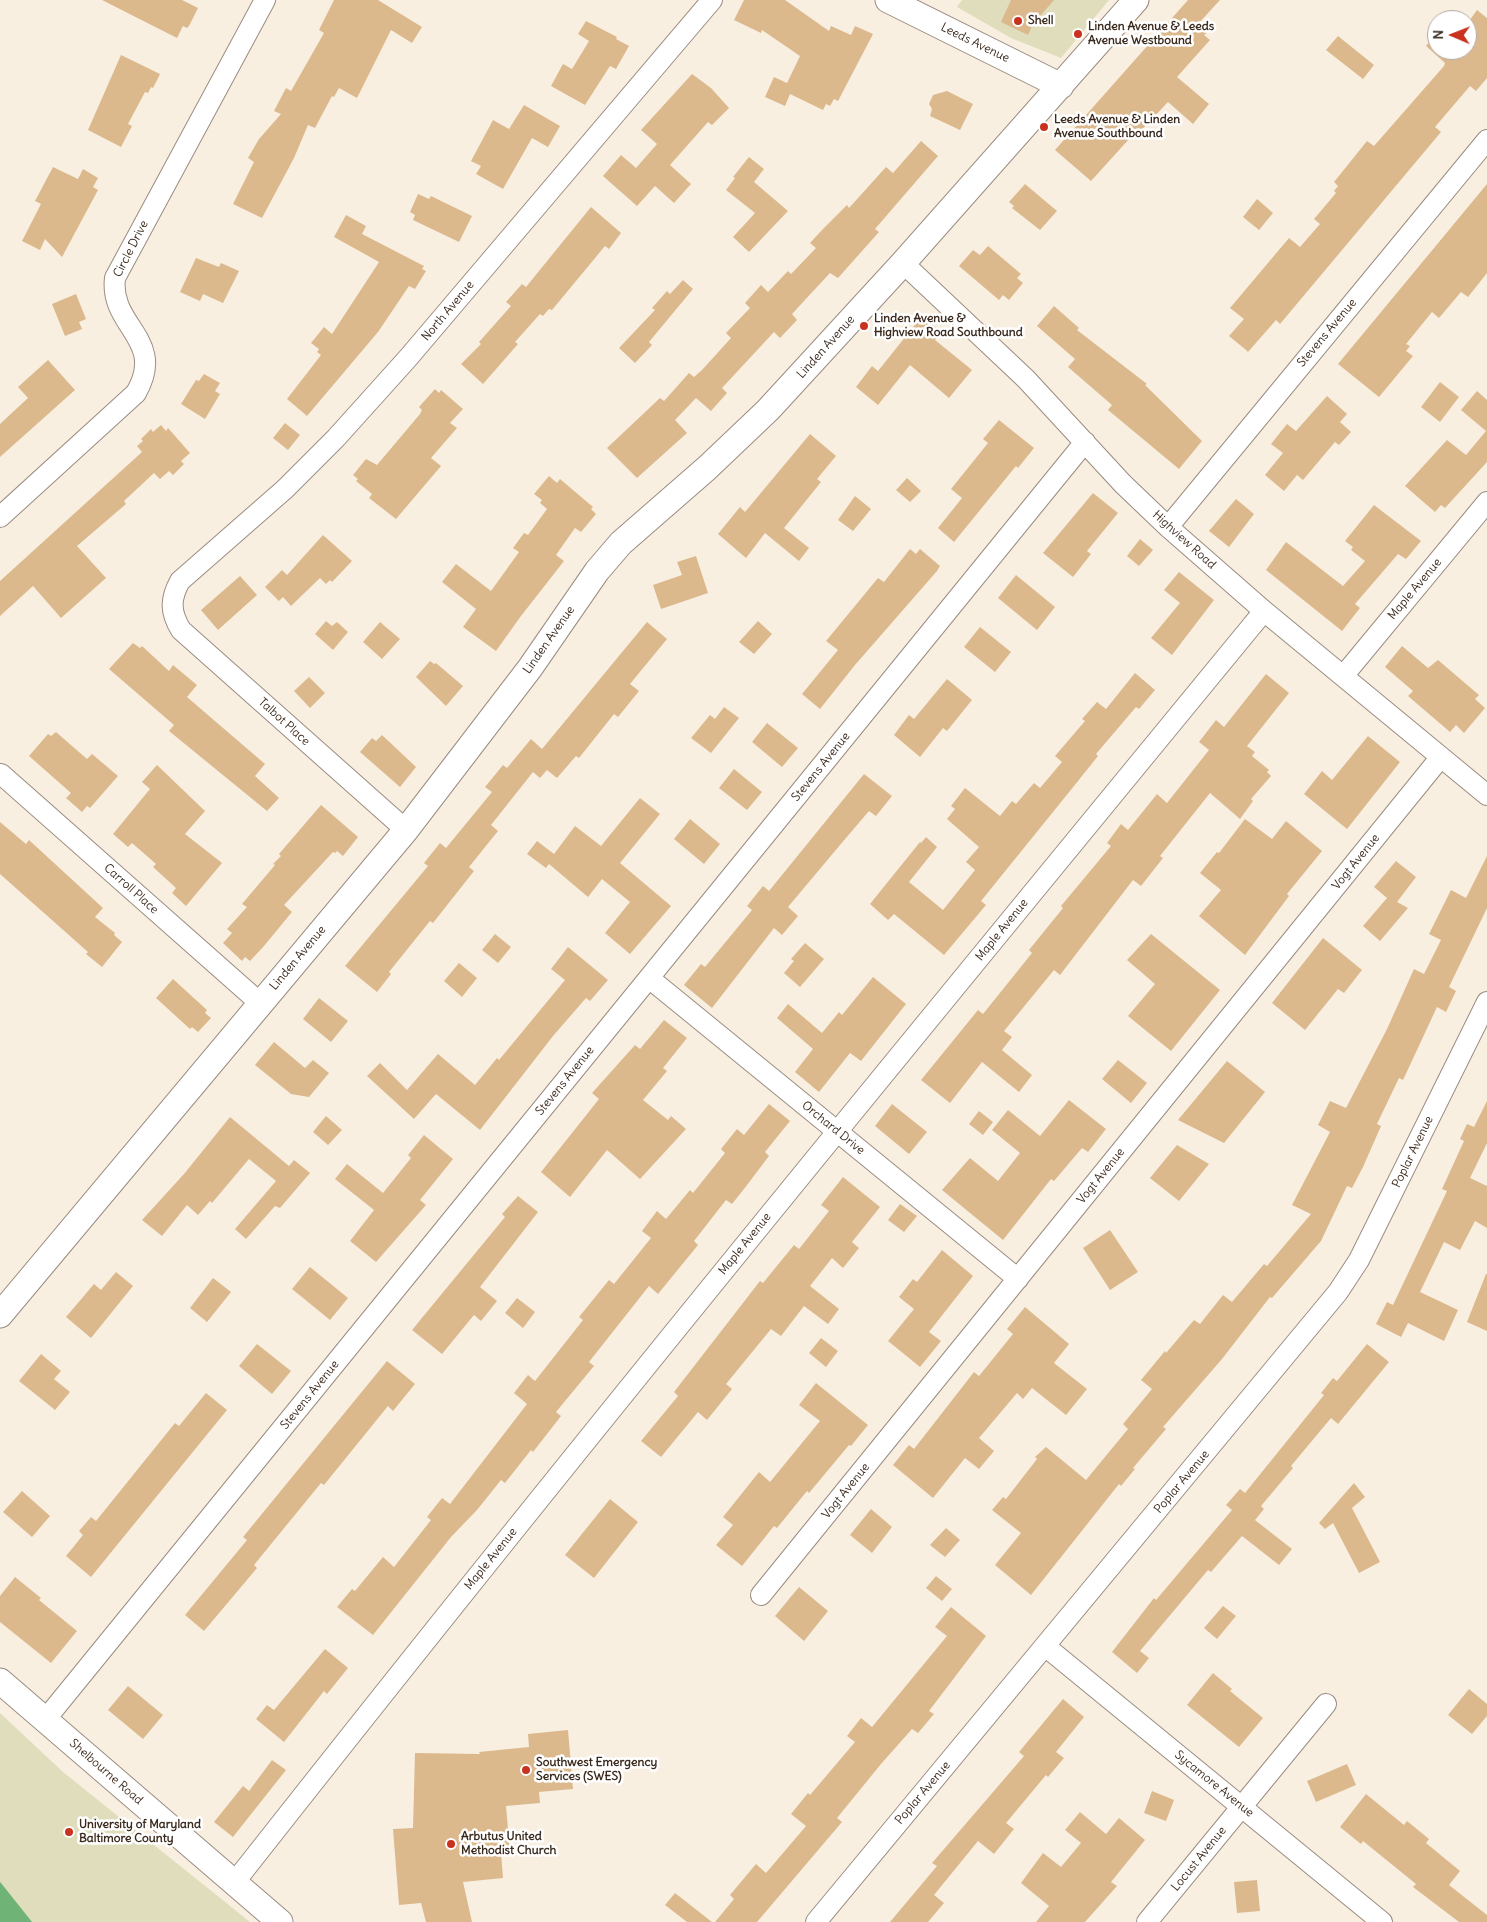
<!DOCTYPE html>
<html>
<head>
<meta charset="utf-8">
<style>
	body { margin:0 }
	#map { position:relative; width:1487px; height:1922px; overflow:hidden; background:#f9efe1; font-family:Delius,sans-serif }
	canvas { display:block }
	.north { position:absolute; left:1427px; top:10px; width:50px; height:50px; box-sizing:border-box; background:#fff; border:1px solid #b1aaa5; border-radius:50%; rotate:271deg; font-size:14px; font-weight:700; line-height:20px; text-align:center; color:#3b2a1e }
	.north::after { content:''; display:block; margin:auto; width:18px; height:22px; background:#c8321e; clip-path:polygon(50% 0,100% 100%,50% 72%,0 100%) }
</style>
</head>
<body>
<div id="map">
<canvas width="1487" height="1922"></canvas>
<div class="north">N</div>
</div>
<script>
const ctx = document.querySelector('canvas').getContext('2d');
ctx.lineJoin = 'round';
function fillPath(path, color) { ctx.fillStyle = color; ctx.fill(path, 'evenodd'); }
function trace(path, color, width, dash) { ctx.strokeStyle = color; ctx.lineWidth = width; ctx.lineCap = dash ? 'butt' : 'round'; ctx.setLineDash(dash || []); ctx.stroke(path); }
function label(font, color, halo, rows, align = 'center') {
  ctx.font = font + ' Delius,sans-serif'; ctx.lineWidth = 5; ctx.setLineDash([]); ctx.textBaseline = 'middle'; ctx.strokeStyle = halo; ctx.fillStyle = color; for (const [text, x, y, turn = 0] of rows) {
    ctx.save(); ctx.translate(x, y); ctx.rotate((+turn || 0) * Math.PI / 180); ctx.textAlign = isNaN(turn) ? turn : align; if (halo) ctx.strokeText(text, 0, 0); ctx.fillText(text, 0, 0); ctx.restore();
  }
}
const built = new Path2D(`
	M962 0H1109L1061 58 1011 38 957 7Z
	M0 1713 63 1772 250 1922H0Z`);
const forest = new Path2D(`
	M0 1882 1 1883 32 1922H0Z`);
const building = new Path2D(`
	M102 0H182L198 8 189 26 187 28 183 26 177 38Z
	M334 0H378L422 27 412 43 391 30 357 98 339 88 334 97 332 96 315 128 308 125 294 158 262 218 233 204 254 162 248 158 259 139 281 114 274 111 286 88 291 91 324 33 319 30Z
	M744 0H785L829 31 831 26 851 35 855 26 873 34 838 101 834 99 830 106 826 104 823 110 790 94 785 106 765 97 774 77 787 83 800 56 762 30 761 33 734 20Z
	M1011 0H1054L1033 24 1028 35 1001 22Z
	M1188 0H1220L1198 24 1207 33 1204 35 1210 40 1177 77 1209 104 1193 124 1168 102 1132 140 1130 138 1091 181 1055 150Z
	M1477 10 1487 18V78L1476 91 1470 86 1435 127 1441 132 1280 324 1276 320 1248 352 1246 350 1229 336 1244 319 1230 308 1289 238 1300 247 1320 224 1314 219 1336 193 1334 191 1338 186 1334 182 1367 141 1374 146 1444 66 1445 63 1426 46 1437 33V50H1467V24Z
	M586 21 617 37 616 39 629 46 616 69 610 66 585 105 551 86 563 64 572 69 589 41 578 34Z
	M1338 36 1374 65 1363 79 1326 50Z
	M121 55 160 74 153 88 151 87 148 93 145 92 128 124 132 126 121 147 88 130Z
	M692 74 711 88 729 108 712 125 708 122 670 165 691 184 674 203 655 186 637 206 603 176 621 155 636 168 657 144 641 130Z
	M947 91 973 104 960 130 930 116 932 109 929 104 933 95Z
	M524 105 560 126 548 147 532 138 503 189 476 174 481 166 471 161 493 120 509 129Z
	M921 141 938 156 875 229 879 232 838 278 830 273 792 314 797 320 780 338 774 332 722 388 727 393 711 411 696 398 675 420 687 433 637 478 607 448 660 398 664 401 689 373 694 377 702 370 731 338 726 333 750 308 745 303 761 285 768 292 788 271 791 274 816 248 810 243 822 230 847 205 849 208 886 167 893 173Z
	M749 157 764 169 754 182 788 211 749 252 733 237 755 213 726 190 735 178 733 177Z
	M53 167 78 179 83 169 98 178 93 187 98 190 62 257 45 239 40 250 22 241 41 204 35 201Z
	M1025 184 1057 211 1040 230 1012 208 1014 206 1009 202Z
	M1487 184V273L1468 297 1461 292 1439 318 1432 312 1406 344 1410 346 1406 351 1413 356 1379 397 1338 364Z
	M418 194 429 199 431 196 472 216 459 242 413 220 415 215 410 212Z
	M1257 199 1273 213 1259 230 1243 217Z
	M591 207 621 233 609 249 605 246 552 310 549 309 543 316 540 314 515 342 518 344 483 384 461 364 481 344 479 342 511 306 506 302 522 284 526 287Z
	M346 215 366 226 362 234 424 266 422 269 426 271 415 289 409 286 378 332 307 416 287 399 321 355 317 352 319 349 311 343 324 327 332 334 379 262 334 237Z
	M988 246 1021 274 1017 278 1023 283 1009 300 1003 295 999 300 959 266 973 250 980 255Z
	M196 258 219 267 221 263 239 271 223 303 203 294 200 301 180 292Z
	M683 280 693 289 649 342 652 345 635 363 619 348 655 310 652 308 667 291 670 294Z
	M76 294 86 319 79 322 82 329 65 336 52 304Z
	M1054 306 1079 328 1077 330 1147 384 1145 385 1202 441 1179 469 1108 410 1112 405 1068 367 1075 359 1037 326Z
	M922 316 941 332 935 340 972 370 949 398 910 365 878 405 856 387 872 366 878 371Z
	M48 360 75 390 0 457V424L28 398 18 387Z
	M204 374 220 383 215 391 220 394 205 419 181 404 196 380 199 381Z
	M1440 382 1459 397 1440 422 1421 407Z
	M435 389 439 393 441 390 463 409 450 423 457 428 431 458 441 466 396 519 369 498 372 494 356 481 358 479 353 475 366 459 377 465 420 414 422 410 419 407Z
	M1477 391 1487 400V462L1445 508 1441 505 1435 512 1405 486 1447 440 1466 455 1486 431 1461 410Z
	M1327 396 1347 414 1340 422 1351 432 1339 445 1335 442 1303 480 1297 475 1284 491 1265 475 1283 453 1271 444 1287 424 1296 431Z
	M999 420 1034 448 1018 468 1016 466 954 542 938 528 962 498 951 489 988 443 983 439Z
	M285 423 300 435 288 450 273 438Z
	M161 425 166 431 168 428 190 453 181 461 184 464 173 475 169 471 160 479 154 473 124 501 126 504 77 546 106 578 61 618 33 586 0 616V581L142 452 137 446 143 441 141 439 151 429 153 432Z
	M810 434 836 456 817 479 821 482 784 528 809 548 799 561 765 533 746 558 718 534 740 507 745 512Z
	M549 476 557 483 560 479 593 507 591 509 596 514 581 532 575 528 556 555 564 561 521 616 496 651 463 627 476 609 442 582 456 564 491 591 519 552 513 548 524 533 528 535 547 509 540 503 542 500 534 494Z
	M907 478 921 491 910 502 896 490Z
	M1093 493 1118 513 1087 551 1091 554 1073 577 1043 553Z
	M855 496 871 509 853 531 838 520Z
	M1236 499 1254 514 1229 547 1209 531Z
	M1374 505 1421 541 1406 559 1398 554 1355 604 1360 608 1342 631 1266 570 1286 542 1343 586 1365 561 1351 550 1353 547 1345 541Z
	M323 535 352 561 332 582 330 580 326 584 320 578 291 606 283 597 279 601 265 587 282 570 287 575Z
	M1140 539 1153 550 1139 566 1127 556Z
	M910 549 916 554 920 549 940 566 937 571 855 665 820 709 802 694 838 650 826 641 878 578 884 582Z
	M696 556 708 593 661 609 653 585 682 575 677 562Z
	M1179 572 1214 600 1172 655 1151 638 1180 603 1164 590Z
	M1016 575 1055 607 1037 630 998 598Z
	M240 576 257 595 218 630 201 610Z
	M326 621 332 626 337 622 348 632 333 650 315 634Z
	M758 621 772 634 754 654 739 642Z
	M380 622 400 639 382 659 363 642Z
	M647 622 667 639 630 684 639 691 618 717 614 714 579 758 576 756 557 778 547 770 540 778 533 772 491 825 498 831 469 867 474 871 433 923 430 921 389 972 391 974 377 992 345 966 428 866 424 863 440 843 446 848 492 792 485 787 503 765 507 768 531 739 542 749Z
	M980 627 1011 652 995 672 964 647Z
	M133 643 140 648 142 646 169 671 173 665 197 685 187 697 265 764 255 776 279 798 267 811 169 731 174 725 109 669Z
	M1402 646 1428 668 1438 660 1479 695 1475 699 1485 708 1464 733 1456 725 1450 732 1408 696 1413 691 1385 667Z
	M430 661 434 664 436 663 463 686 446 706 416 677Z
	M1135 673 1155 690 1139 709 1136 707 1096 754 1098 756 1070 791 981 901 986 905 944 955 894 914 888 920 870 904 920 842 921 843 926 837 937 847 909 882 943 910 975 870 966 862 979 847 947 819 955 809 951 806 965 788 1000 816 1012 801 1016 804 1034 783 1040 788 1062 762 1055 756 1085 721 1082 719 1097 702 1106 709Z
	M1266 674 1289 693 1247 746 1255 752 1252 756 1269 770 1267 772 1271 776 1251 799 1253 801 1240 819 1210 793 1160 856 1163 858 1141 886 1133 880 1060 975 1054 970 1004 1031 1012 1037 1002 1050 1032 1075 1019 1092 982 1062 950 1103 921 1080 978 1010 983 1014 1032 953 1029 950 1063 908 1061 906 1111 846 1107 843 1121 824 1128 830 1157 794 1167 803 1209 750 1199 742 1216 720 1224 727Z
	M309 677 325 693 310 708 294 691Z
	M947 679 972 700 947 731 943 728 920 757 894 735 909 715 914 719Z
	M724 707 739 718 711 753 691 738 710 715 715 719Z
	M767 723 798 748 782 767 752 742Z
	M56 732 87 759 92 754 118 776 90 808 87 806 82 812 66 798 71 793 29 756 48 734 51 736Z
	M382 735 416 767 400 787 360 752 372 738 376 741Z
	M1368 736 1400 762 1347 829 1304 794 1322 771 1332 780Z
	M157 765 205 811 185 834 222 863 186 906 172 893 176 888 153 867 156 864 132 843 128 847 113 834 150 789 142 782Z
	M734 769 762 792 747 810 719 788Z
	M864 774 892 796 876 816 869 811 840 845 788 907 798 916 782 935 774 928 712 1008 684 985 701 964 705 967 752 910 747 906 763 886 769 891Z
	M640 798 660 814 620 863 671 906 630 954 605 933 630 902 602 879 588 897 549 864 546 868 527 854 537 841 554 854 575 826 601 846Z
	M321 805 358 837 343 856 337 851 335 853 333 852 284 905 292 912 264 946 250 961 245 957 242 961 223 943 232 933 227 929 247 907 242 904 275 865 273 864 281 856 279 854Z
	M690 819 720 844 704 864 674 839Z
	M1245 819 1272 839 1286 821 1322 851 1287 894 1289 896 1245 955 1199 916 1221 890 1200 873 1217 852 1219 853Z
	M0 822 26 844 29 840 103 908 95 917 115 933 114 935 122 942 102 967 86 954 88 952 0 874Z
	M1487 856V908L1449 987 1456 991 1446 1012 1437 1007 1403 1080 1399 1078 1377 1124 1381 1126 1363 1167 1352 1188 1347 1186 1321 1241 1272 1298 1270 1297 1222 1359 1163 1427 1166 1429 1133 1468 1135 1469 1121 1486 1119 1484 1031 1595 995 1565 1021 1533 992 1510 1003 1497 1006 1499 1037 1459 1035 1457 1046 1447 1086 1480 1128 1429 1123 1424 1152 1389 1141 1380 1165 1351 1166 1353 1194 1320 1200 1324 1223 1295 1232 1302 1264 1264 1267 1266 1311 1214 1292 1205 1330 1132 1318 1125 1330 1101 1346 1108 1387 1029 1414 969 1424 974 1441 940 1429 934 1451 890 1466 898Z
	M1396 861 1416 877 1397 902 1408 908 1380 941 1363 926 1387 898 1374 887Z
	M495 934 511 947 498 963 482 950Z
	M1151 934 1220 990 1171 1051 1128 1016 1155 984 1127 960Z
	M1323 938 1362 970 1344 993 1338 989 1305 1030 1272 1003Z
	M805 943 824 959 800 987 784 973 794 961 791 959Z
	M568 947 608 980 590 1001 586 998 553 1036 480 1130 436 1094 414 1119 367 1076 380 1063 407 1090 438 1054 475 1085 497 1058 499 1060 565 980 551 969Z
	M459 963 477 978 462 997 444 981Z
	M873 977 906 1004 861 1061 850 1053 819 1092 795 1072 813 1049 777 1018 788 1004 822 1033 839 1012 842 1015Z
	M173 979 207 1010 205 1013 211 1018 198 1032 192 1027 190 1029 156 998Z
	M319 998 348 1021 331 1042 303 1019Z
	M664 1020 687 1038 663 1068 667 1071 643 1100 668 1120 671 1116 686 1129 640 1179 607 1150 570 1197 541 1172 599 1099 592 1093 635 1045 640 1049Z
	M274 1042 305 1068 313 1060 329 1073 309 1097 291 1094 255 1065Z
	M1118 1060 1147 1083 1131 1103 1102 1079Z
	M1227 1061 1265 1092 1224 1143 1178 1120Z
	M1069 1100 1106 1129 1088 1152 1082 1148 1054 1181 1051 1179 1003 1240 942 1190 970 1158 998 1181 1020 1153 992 1130 1008 1110 1040 1136Z
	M1487 1101V1143L1470 1178 1487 1186V1228L1475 1221 1460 1250 1444 1242 1420 1292 1458 1310 1444 1341 1408 1323 1401 1337 1376 1324 1387 1302 1393 1305 1447 1191 1442 1189 1464 1141 1460 1139 1467 1124 1474 1127Z
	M769 1104 790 1121 765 1152 769 1156 744 1189 732 1204 726 1200 694 1241 698 1245 658 1294 649 1286 589 1362 594 1366 556 1412 561 1416 533 1452 531 1450 505 1483 501 1480 477 1510 451 1537 373 1635 337 1607 352 1589 355 1591 383 1557 394 1567 431 1520 427 1517 442 1498 450 1504 527 1404 514 1393 528 1375 535 1381 583 1320 579 1317 609 1280 614 1284 651 1238 642 1231 657 1211 666 1219 690 1190 693 1193 725 1153 721 1149 737 1129 744 1135Z
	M892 1104 927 1132 909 1154 875 1126Z
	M979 1111 993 1122 983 1135 969 1124Z
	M326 1116 342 1130 328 1145 313 1132Z
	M230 1117 289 1166 294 1160 310 1173 280 1208 275 1206 246 1239 235 1229 276 1181 249 1159 212 1203 210 1201 198 1215 187 1205 162 1236 142 1220 184 1174Z
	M424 1135 453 1159 420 1200 426 1205 376 1262 350 1241 374 1210 335 1179 347 1164 383 1193 411 1158 408 1155Z
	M1177 1145 1209 1164 1179 1201 1150 1178Z
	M843 1177 880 1207 852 1242 859 1248 843 1268 832 1258 810 1286 839 1309 828 1324 804 1306 781 1336 771 1329 726 1384 732 1389 707 1420 698 1412 661 1457 641 1441 678 1396 674 1392 760 1281 763 1283 794 1245 799 1249 829 1211 821 1205Z
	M518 1196 538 1212 480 1287 497 1301 481 1321 474 1315 442 1354 412 1330 505 1217 502 1214Z
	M900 1204 917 1216 904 1232 888 1220Z
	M1110 1230 1138 1272 1110 1290 1083 1248Z
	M942 1250 973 1276 929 1332 941 1341 920 1367 888 1341 914 1309 899 1297 913 1279 917 1282Z
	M310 1267 348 1298 330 1320 292 1289Z
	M116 1272 133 1286 91 1338 66 1317 94 1284 101 1290Z
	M1486 1274H1487V1331L1467 1322Z
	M213 1278 231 1292 207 1322 190 1308Z
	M517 1298 535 1312 523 1328 505 1313Z
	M1025 1307 1069 1344 1054 1363 1087 1389 1066 1415 1032 1388 1023 1399 1017 1393 979 1438 994 1451 979 1469 965 1458 933 1498 893 1465 909 1445 914 1449 974 1372 979 1376 1013 1334 1007 1329Z
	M821 1338 838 1351 826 1367 809 1353Z
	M257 1344 291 1371 272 1394 239 1366Z
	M1367 1344 1389 1362 1338 1424 1331 1418 1291 1466 1293 1468 1261 1506 1264 1509 1255 1520 1292 1549 1279 1565 1242 1536 1211 1572 1208 1570 1140 1651 1149 1658 1137 1673 1112 1652 1154 1598 1156 1600 1232 1510 1226 1505 1240 1489 1245 1493 1324 1395 1321 1393 1333 1378 1337 1381Z
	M41 1354 61 1371 54 1379 70 1392 55 1410 19 1381Z
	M387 1361 415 1384 393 1411 388 1406 324 1485 321 1483 254 1565 257 1568 204 1631 185 1615 247 1540 243 1537Z
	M816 1383 868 1425 851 1446 849 1445 809 1493 807 1491 777 1528 774 1526 742 1566 716 1545 733 1525 723 1517 759 1472 770 1482 820 1421 799 1405Z
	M206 1393 227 1410 91 1577 66 1556 83 1535 79 1531 91 1517 96 1521 175 1423 179 1426Z
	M1354 1483 1365 1497 1352 1508 1380 1562 1359 1573 1333 1523 1325 1529 1319 1523Z
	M22 1491 50 1516 32 1537 3 1512Z
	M610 1499 638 1522 594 1578 565 1555Z
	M871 1509 892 1527 872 1553 850 1535Z
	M946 1528 960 1540 945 1557 930 1545Z
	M936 1576 952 1589 942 1601 926 1588Z
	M15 1577 41 1598 39 1600 77 1631 51 1663 0 1622V1596Z
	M799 1587 828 1611 804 1641 775 1616Z
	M1223 1606 1236 1616 1217 1639 1204 1628Z
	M951 1607 986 1636 929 1711 934 1714 918 1733 912 1729 881 1764 837 1818 842 1822 757 1922H715L734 1899 730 1895 756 1864 766 1873 806 1826 791 1814 808 1793 810 1795 855 1742 847 1736 861 1718 872 1727 947 1636 935 1627Z
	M325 1649 348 1668 327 1694 324 1691 284 1742 256 1719 267 1705 274 1710Z
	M1213 1673 1232 1689 1230 1691 1263 1718 1239 1747 1187 1705Z
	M128 1686 163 1715 143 1739 108 1710Z
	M1469 1689 1487 1704V1716L1472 1734 1448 1715Z
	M1063 1699 1084 1717 1056 1752 1064 1758 1048 1777 1046 1775 1006 1823 1014 1829 994 1854 978 1841 934 1895 944 1903 928 1922H890L937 1866 932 1863 1024 1756 1019 1752Z
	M568 1730 573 1789 539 1792 540 1803 506 1806 510 1852 501 1853 503 1878 463 1882 472 1922H426L421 1903 399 1905 393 1829 413 1828 415 1753 480 1754 479 1752 529 1747 528 1734Z
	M272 1760 286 1770 233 1837 214 1822 243 1786 249 1791Z
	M1347 1764 1356 1785 1316 1802 1307 1781Z
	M1152 1791 1174 1800 1166 1821 1144 1813Z
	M1366 1794 1404 1825 1407 1821 1429 1839 1426 1843 1460 1871 1449 1885 1487 1915V1922H1459L1413 1887 1416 1884 1363 1841 1361 1844 1340 1827Z
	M1080 1812 1106 1834 1119 1818 1145 1840 1111 1882 1117 1886 1085 1922H1036L1049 1906 1021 1883 1043 1853 1061 1867 1081 1843 1065 1830Z
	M1257 1880 1260 1911 1237 1913 1234 1882Z
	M675 1893 712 1922H687L665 1905Z`);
const minor = new Path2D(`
	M903 263 1026 379 1123 484 1168 527 1264 611 1487 795
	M0 517 136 393C167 339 109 327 115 278L265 0
	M1168 527 1487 140
	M1344 675 1487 502
	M1 774 260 1003
	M406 830 181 630C170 612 170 599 180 581L285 489 336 438 408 358 712 0
	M649 978 1018 1279
	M761 1595 1440 758
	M1045 1646 1382 1922
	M45 1720 1085 442
	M234 1883C571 1454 918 1032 1264 611
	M816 1922 1338 1292 1359 1260 1487 1002
	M1147 1922 1326 1704`);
const tertiary = new Path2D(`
	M888 0 1061 86
	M0 1315 406 830 530 668 597 571 621 543 707 468 768 410 903 263 1136 0
	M0 1681 280 1922`);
const markers = [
	[1018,21,5,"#c8321e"],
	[1078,34,5,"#c8321e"],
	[1044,127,5,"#c8321e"],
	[864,326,5,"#c8321e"],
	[526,1770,5,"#c8321e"],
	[69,1832,5,"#c8321e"],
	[451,1844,5,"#c8321e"]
];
const poiNames = [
	["Shell",1028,21],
	["Linden Avenue & Leeds",1088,27],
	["Avenue Westbound",1088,41],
	["Leeds Avenue & Linden",1054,120],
	["Avenue Southbound",1054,134],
	["Linden Avenue &",874,319],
	["Highview Road Southbound",874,333],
	["Southwest Emergency",536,1763],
	["Services (SWES)",536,1777],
	["University of Maryland",79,1825],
	["Baltimore County",79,1839],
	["Arbutus United",461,1837],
	["Methodist Church",461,1851]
];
const streetNames = [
	["Leeds Avenue",975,43,26],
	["Circle Drive",131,249,-63],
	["North Avenue",448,311,-50],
	["Stevens Avenue",1327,333,-50],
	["Linden Avenue",826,347,-48],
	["Highview Road",1184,540,42],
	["Maple Avenue",1415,589,-50],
	["Linden Avenue",549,640,-55],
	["Talbot Place",284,722,42],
	["Stevens Avenue",821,767,-51],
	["Vogt Avenue",1356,862,-51],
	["Carroll Place",131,889,42],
	["Maple Avenue",1002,930,-51],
	["Linden Avenue",298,958,-50],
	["Stevens Avenue",565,1081,-51],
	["Orchard Drive",833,1128,39],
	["Poplar Avenue",1413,1152,-64],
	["Vogt Avenue",1101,1176,-51],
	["Maple Avenue",745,1244,-51],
	["Stevens Avenue",310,1395,-51],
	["Poplar Avenue",1182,1482,-50],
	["Vogt Avenue",846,1491,-51],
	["Maple Avenue",491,1559,-51],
	["Shelbourne Road",106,1772,41],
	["Sycamore Avenue",1214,1784,39],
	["Poplar Avenue",923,1793,-50],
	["Locust Avenue",1199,1859,-51]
];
fillPath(built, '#dfddbb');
fillPath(forest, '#70b377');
fillPath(building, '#dbb98d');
trace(minor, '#9a8c80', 22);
trace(tertiary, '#9a8c80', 27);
trace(minor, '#fff', 20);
trace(tertiary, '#fff', 25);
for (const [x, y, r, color] of markers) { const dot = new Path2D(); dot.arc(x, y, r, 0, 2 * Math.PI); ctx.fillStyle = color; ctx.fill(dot); trace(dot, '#fff', 2); }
label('bold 12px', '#3b2a1e', '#fff', poiNames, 'left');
label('12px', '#3b2a1e', '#fff', streetNames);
</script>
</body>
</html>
